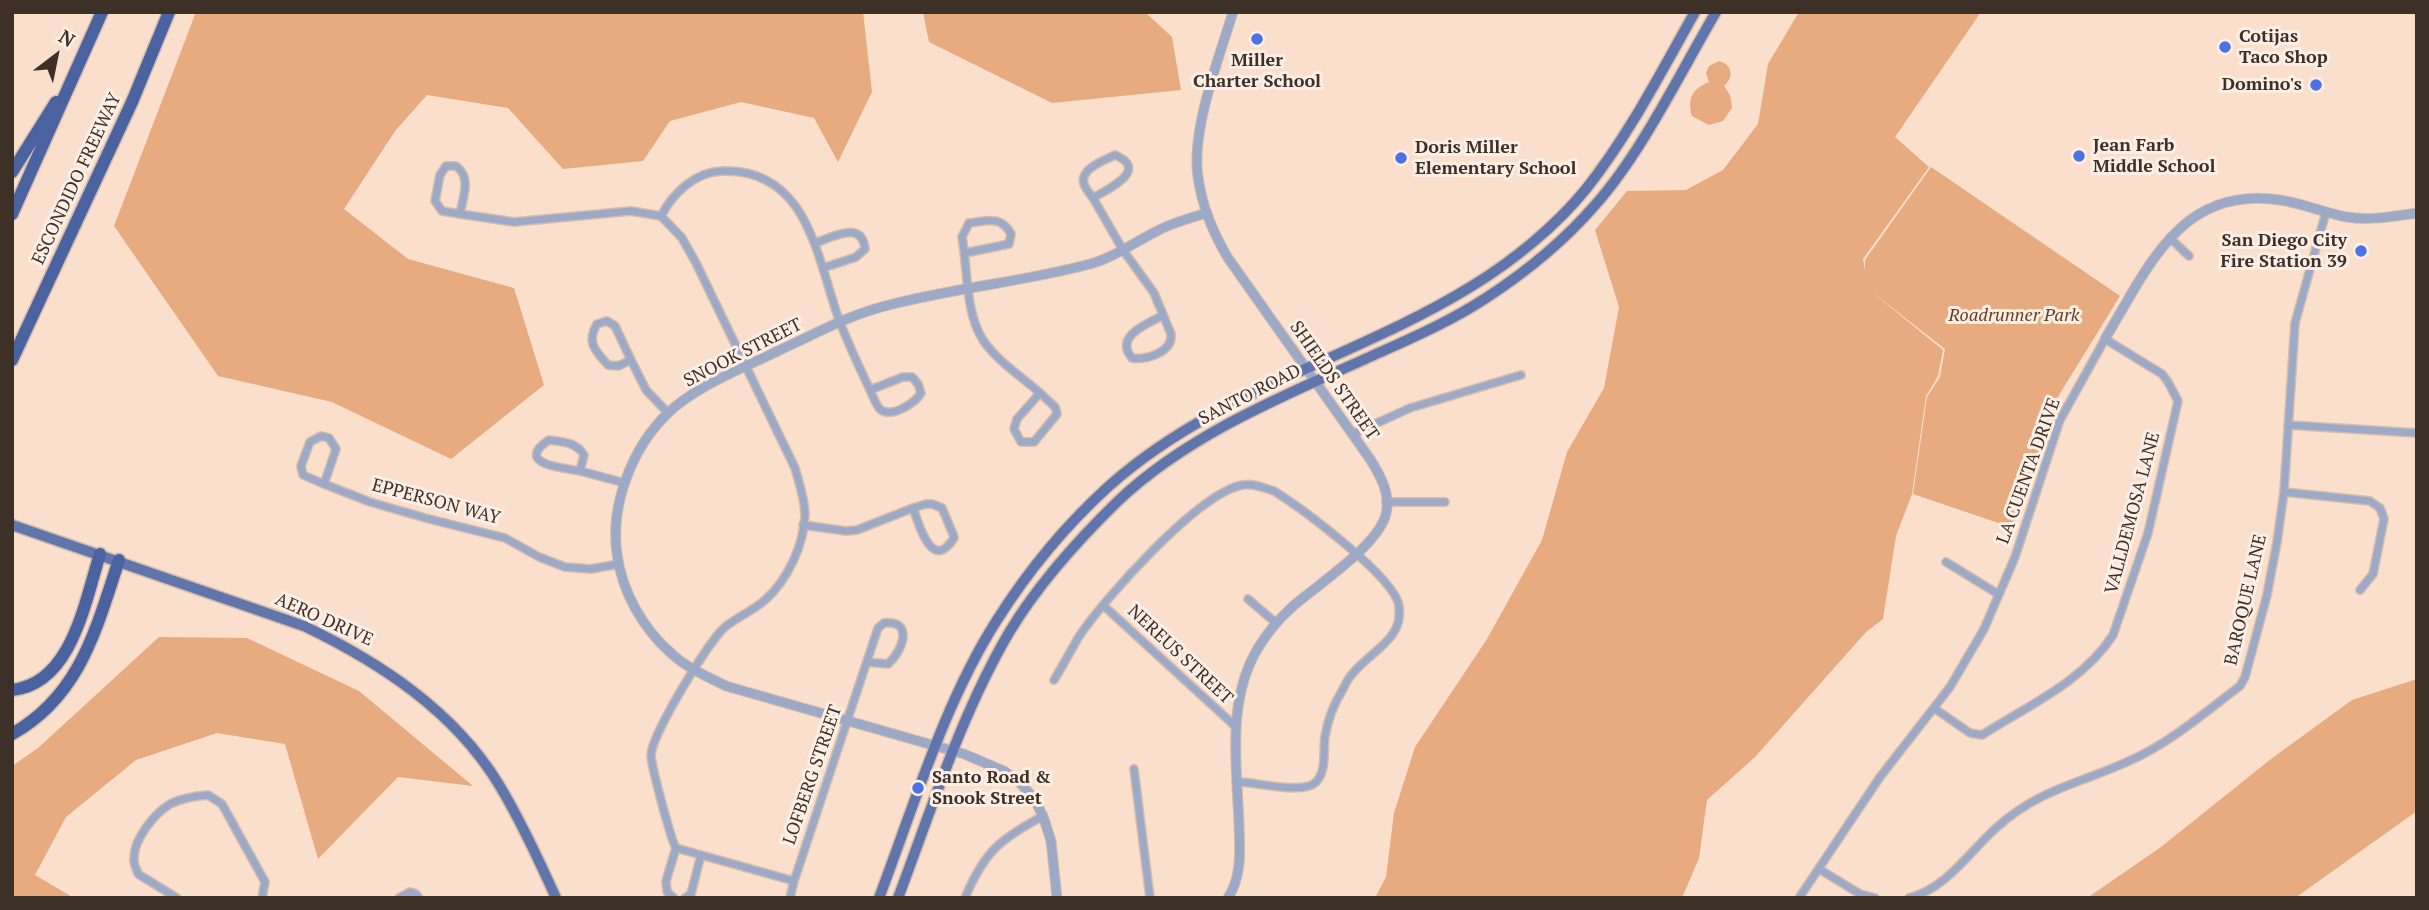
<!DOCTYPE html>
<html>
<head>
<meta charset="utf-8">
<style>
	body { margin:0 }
	#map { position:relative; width:2429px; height:910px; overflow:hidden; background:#fbdfcd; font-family:"PT Serif",serif }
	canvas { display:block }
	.frame { position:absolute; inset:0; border:14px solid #3d3027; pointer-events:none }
	.north { position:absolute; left:21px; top:21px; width:70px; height:70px; -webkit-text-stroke:5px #fdefe6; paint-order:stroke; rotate:32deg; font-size:19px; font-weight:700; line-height:28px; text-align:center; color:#3d3027 }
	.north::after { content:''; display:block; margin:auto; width:24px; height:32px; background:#3d3027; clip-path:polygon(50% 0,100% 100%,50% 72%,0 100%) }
</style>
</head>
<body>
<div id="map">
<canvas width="2429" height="910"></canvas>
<div class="frame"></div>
<div class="north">N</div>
</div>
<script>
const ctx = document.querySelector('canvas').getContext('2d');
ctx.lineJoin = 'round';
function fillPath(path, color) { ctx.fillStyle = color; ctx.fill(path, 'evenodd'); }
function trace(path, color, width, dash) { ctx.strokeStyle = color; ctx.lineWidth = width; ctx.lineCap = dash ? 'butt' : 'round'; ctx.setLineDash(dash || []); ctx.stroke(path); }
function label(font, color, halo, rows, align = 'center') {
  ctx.font = font + ' "PT Serif",serif'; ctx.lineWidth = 6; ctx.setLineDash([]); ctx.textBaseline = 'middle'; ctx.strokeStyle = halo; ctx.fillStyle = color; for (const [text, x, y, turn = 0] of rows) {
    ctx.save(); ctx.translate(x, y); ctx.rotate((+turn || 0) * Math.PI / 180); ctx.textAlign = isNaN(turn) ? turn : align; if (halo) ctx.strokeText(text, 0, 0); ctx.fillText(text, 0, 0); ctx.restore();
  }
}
const green = new Path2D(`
	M196 12H863L872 92 838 162 814 118 741 102 670 121 643 161 563 169 508 108 427 95 395 131 344 209 408 259 514 288 544 385 451 459 332 402 218 376 114 226Z
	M923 12H1145L1172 37 1181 90 1052 103 929 42Z
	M1799 12H1981L1895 137 1929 167 1863 259 1865 270V260L1931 167 2120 296 2059 395 2013 528 1913 494 1927 397 1940 377 1945 349 1868 289 1943 350 1938 376 1926 396 1912 494 1896 536 1883 619 1866 632 1755 757 1707 800 1699 858 1682 898H1375L1386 877 1394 813 1415 747 1487 639 1542 540 1567 452 1604 388 1619 307 1595 230 1627 191 1686 190 1723 170 1758 124 1768 64Z
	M1719 61C1733 65 1734 77 1724 86L1730 95 1732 108 1723 121 1709 125 1692 116C1687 99 1692 89 1709 82L1706 73 1709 66Z
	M159 637 247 638 359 691 473 786 398 777 318 859 285 744 217 733 136 760 66 817 35 875 74 898H12V766L38 748Z
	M2417 679V811L2295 898H2087L2161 847 2271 759 2352 700Z`);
const minor = new Path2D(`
	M1115 155C1150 170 1108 189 1093 198 1090 194 1085 188 1084 184 1079 169 1105 160 1115 155Z
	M446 166H456C472 178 463 196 460 214L442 211 435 201 440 175Z
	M1093 198 1123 250 1154 293 1171 334C1173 352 1147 360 1132 358 1114 337 1146 324 1162 316
	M460 214 514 222 631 211 661 216 682 238 696 263 795 468C799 483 805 499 805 515 804 545 787 581 765 600 753 611 737 617 725 627 708 642 652 734 651 755 651 765 671 840 676 848L794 881
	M661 216C673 193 695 172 722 171 804 168 816 250 836 311 845 338 858 364 870 390
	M2170 238 2189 256
	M815 243C833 237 862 220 865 249L856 257 823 268
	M965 253 1009 244 1011 234C1001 215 987 221 969 223L962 237C968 270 965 312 983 340 996 360 1022 377 1040 393
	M607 321 615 326 631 360 618 366 608 365C595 351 586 342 597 324Z
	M631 360 646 390 668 413
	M903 377H912L918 384 921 393C916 402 893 418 881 410 876 406 873 396 870 390Z
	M1040 393 1055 407 1057 414 1034 442H1021L1014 429 1017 419Z
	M2288 425 2417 433
	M1353 434 1410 408 1521 375
	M321 436 329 438 336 449 324 484 303 475 301 466 310 442Z
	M549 440C563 442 576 442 584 455L580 471C564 468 513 464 549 440Z
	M580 471 625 483
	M324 484 370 502 429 519 505 538 539 557 565 567 591 569 619 564
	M2284 492 2370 501 2380 508 2384 519 2373 574 2360 590
	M1386 502H1445
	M926 504H932L942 508 953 534 954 538C932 573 919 525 913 508Z
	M803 525 846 531 857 530 913 508
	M1946 562 1998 594
	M1248 599 1276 623
	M1104 606 1235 726
	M1054 680C1062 667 1070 652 1078 638 1103 600 1199 492 1243 485 1254 483 1264 488 1274 491 1301 508 1395 577 1399 606 1404 639 1371 651 1353 673 1348 678 1345 685 1342 691 1333 705 1328 720 1325 736 1323 750 1327 771 1316 782 1303 795 1256 782 1238 782
	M1134 769 1150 898
	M1819 869 1860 894 1875 898
	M177 898 138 874C137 870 133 863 134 858 134 839 154 814 170 804 182 798 195 796 208 795L222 804 265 882 262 898
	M399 898 410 892 416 894 419 898
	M674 898 667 892 666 881 676 848
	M685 898 691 894 701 855
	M790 898 794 881C822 797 850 713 878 628L884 623C915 620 902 652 888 664L867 662
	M965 898C984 852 1000 839 1043 816
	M1799 898 1880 777 1950 687 1984 629 2015 557 2060 420 2105 339 2162 374 2168 382 2178 401 2148 533 2113 635C2083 682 2027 706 1982 735L1970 733 1934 708
	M1909 898C1947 888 1968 853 1996 828 2039 789 2079 784 2129 761 2170 743 2204 713 2240 686L2245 677 2267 595 2277 542 2284 492 2295 323 2326 212`);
const tertiary = new Path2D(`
	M2105 339C2148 268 2180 185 2280 200 2302 203 2324 213 2347 217 2370 221 2394 216 2417 213
	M1057 898 1051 841 1043 816 1033 797 1018 781 1004 771 964 754 726 686C708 677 687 668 672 654 643 629 622 592 617 554 610 505 632 448 667 414 695 386 746 367 782 349 817 333 851 314 889 305 954 288 1021 282 1086 265 1112 259 1133 243 1157 231 1172 223 1190 218 1207 213
	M1228 898C1242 876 1240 850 1239 825 1237 767 1226 701 1258 648 1267 633 1279 619 1292 607 1317 585 1378 546 1386 514 1391 494 1380 475 1370 459L1228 258C1213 233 1202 206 1198 177 1191 130 1219 58 1233 12`);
const primary = new Path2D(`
	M12 525 304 626C379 662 453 710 498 783 520 819 538 858 556 898
	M879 898C914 806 944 703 997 620 1028 571 1066 525 1109 486 1215 391 1354 359 1472 286 1513 261 1556 226 1586 189 1629 135 1661 72 1695 12
	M898 898C932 808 961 714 1010 631 1039 583 1078 540 1118 501 1190 433 1286 395 1374 355 1412 338 1451 321 1486 298 1526 272 1565 240 1596 204 1642 152 1680 73 1716 12`);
const motorway = new Path2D(`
	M12 172 56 102
	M12 214 102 12
	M12 360 132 102 169 12
	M12 690C72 684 85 601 100 554
	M12 734C80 696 96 629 119 560`);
const markers = [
	[1257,39,7,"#4c72e5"],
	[2225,47,7,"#4c72e5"],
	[2316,85,7,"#4c72e5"],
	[2079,156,7,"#4c72e5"],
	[1401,158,7,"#4c72e5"],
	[2361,251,7,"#4c72e5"],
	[918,788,7,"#4c72e5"]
];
const poiNames = [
	["Cotijas",2239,37],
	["Taco Shop",2239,58],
	["Miller",1257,61,"center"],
	["Charter School",1257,82,"center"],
	["Domino's",2302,85,"right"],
	["Jean Farb",2093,146],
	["Middle School",2093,167],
	["Doris Miller",1415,148],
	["Elementary School",1415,169],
	["San Diego City",2347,241,"right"],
	["Fire Station 39",2347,262,"right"],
	["Santo Road &",932,778],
	["Snook Street",932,799]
];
const streetNames = [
	["ESCONDIDO FREEWAY",77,179,-65],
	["SNOOK STREET",743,353,-27],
	["SHIELDS STREET",1334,381,55],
	["SANTO ROAD",1250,395,-27],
	["LA CUENTA DRIVE",2029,471,-70],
	["EPPERSON WAY",436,502,15],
	["VALLDEMOSA LANE",2133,513,-75],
	["BAROQUE LANE",2246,600,-77],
	["AERO DRIVE",324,620,24],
	["NEREUS STREET",1180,655,43],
	["LOFBERG STREET",813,775,-71]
];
const parkNames = [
	["Roadrunner Park",2014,316]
];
fillPath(green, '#e8aa7f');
trace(minor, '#d5bcac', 10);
trace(tertiary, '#d5bcac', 11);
trace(primary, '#d5bcac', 13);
trace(motorway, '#d5bcac', 15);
trace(minor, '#9ca9c7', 7);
trace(tertiary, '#9ca9c7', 9);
trace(primary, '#6075ab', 10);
trace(motorway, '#4a62a0', 12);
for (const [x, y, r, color] of markers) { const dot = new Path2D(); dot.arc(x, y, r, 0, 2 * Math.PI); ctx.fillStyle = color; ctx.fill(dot); trace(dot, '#fdefe6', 2.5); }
label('bold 18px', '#3d3027', '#fdefe6', poiNames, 'left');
label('18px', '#3d3027', '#fdefe6', streetNames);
label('italic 18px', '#6a3c19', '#fdefe6', parkNames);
</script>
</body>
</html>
